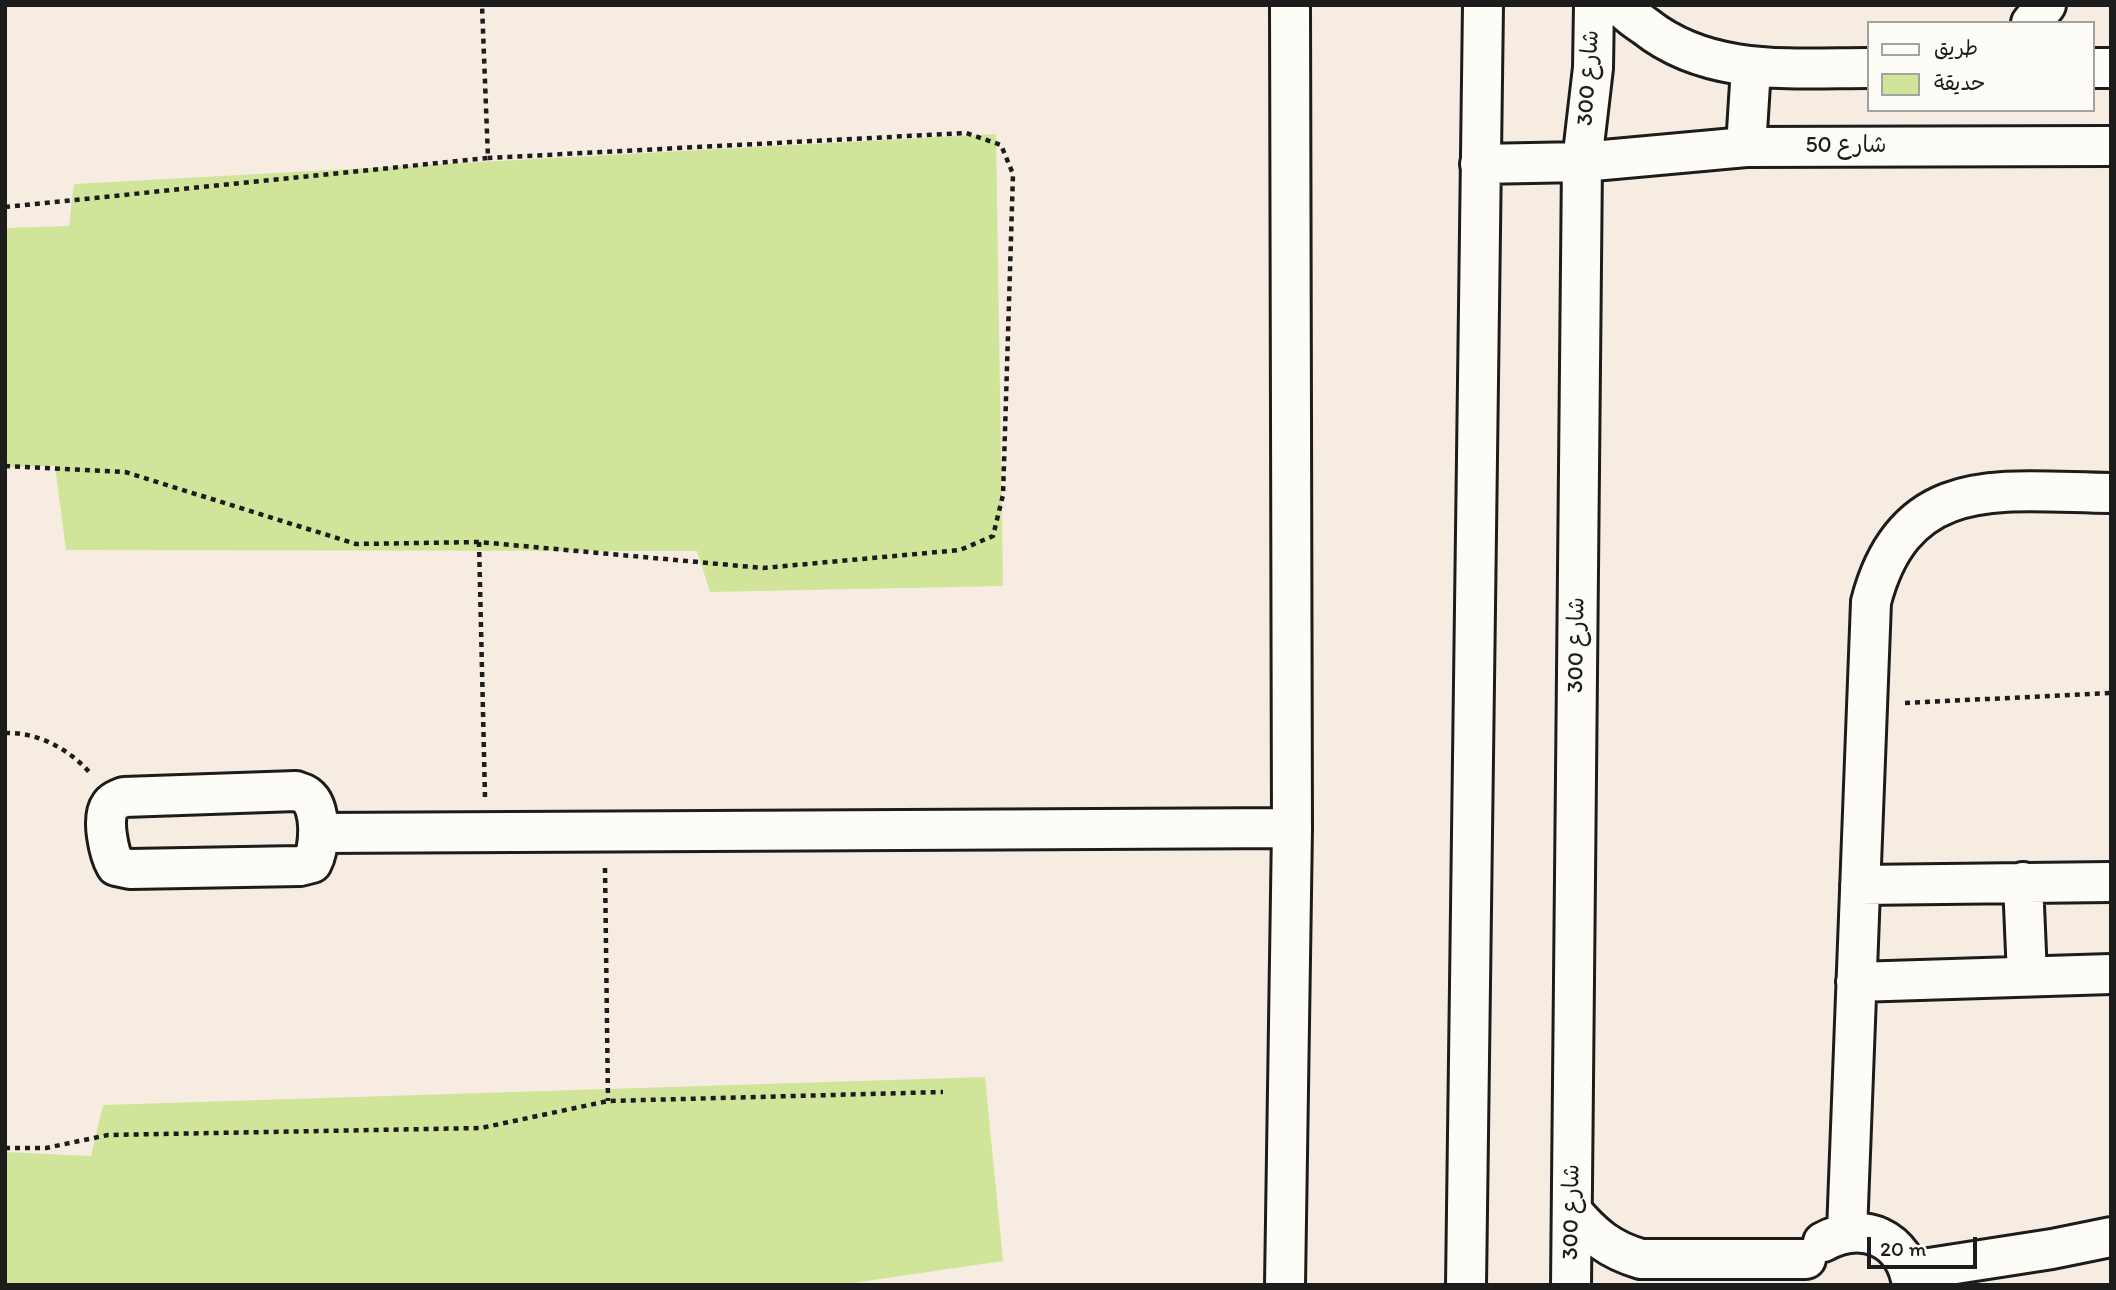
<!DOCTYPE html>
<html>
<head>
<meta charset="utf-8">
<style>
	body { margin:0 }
	#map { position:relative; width:2116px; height:1290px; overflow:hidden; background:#f7ece2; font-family:Itim,"Playpen Sans Arabic",sans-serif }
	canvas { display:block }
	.frame { position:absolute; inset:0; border:7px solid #1c1c1c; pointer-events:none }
	.legend { position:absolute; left:1867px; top:21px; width:228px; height:91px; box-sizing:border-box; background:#fdfcf7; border:2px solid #a3a29f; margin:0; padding:9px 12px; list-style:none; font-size:21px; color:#1c1c1c }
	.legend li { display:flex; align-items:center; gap:14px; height:35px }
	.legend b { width:35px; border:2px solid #a3a29f }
	.scale { position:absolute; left:1867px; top:1237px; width:110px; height:32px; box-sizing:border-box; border:4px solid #1c1c1c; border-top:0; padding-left:9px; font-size:21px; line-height:24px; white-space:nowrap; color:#1c1c1c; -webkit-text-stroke:5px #fdfcf7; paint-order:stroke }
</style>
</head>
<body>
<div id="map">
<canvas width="2116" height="1290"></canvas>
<div class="frame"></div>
<ul class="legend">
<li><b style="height:9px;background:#fdfcf7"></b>طريق</li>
<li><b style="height:19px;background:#d1e59a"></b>حديقة</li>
</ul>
<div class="scale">20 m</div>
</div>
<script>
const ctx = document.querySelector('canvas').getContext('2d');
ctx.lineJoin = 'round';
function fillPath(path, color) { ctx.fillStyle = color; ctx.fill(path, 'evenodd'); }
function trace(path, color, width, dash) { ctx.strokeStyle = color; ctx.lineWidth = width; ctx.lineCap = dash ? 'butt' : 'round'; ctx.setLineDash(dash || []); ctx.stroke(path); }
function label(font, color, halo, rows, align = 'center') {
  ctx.font = font + ' Itim,"Playpen Sans Arabic",sans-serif'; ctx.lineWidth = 6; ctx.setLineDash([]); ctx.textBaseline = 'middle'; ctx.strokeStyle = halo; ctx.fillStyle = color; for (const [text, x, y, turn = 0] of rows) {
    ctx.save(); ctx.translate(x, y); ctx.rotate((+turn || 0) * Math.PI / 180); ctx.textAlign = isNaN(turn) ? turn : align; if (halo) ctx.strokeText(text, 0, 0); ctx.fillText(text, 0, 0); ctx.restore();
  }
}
const green = new Path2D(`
	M996 134 1003 586 710 592 697 551 66 550 55 466 5 467V228L69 226 74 184Z
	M985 1077 1003 1261 839 1285H5V1152L91 1156 103 1105Z`);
const path = new Path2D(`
	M5 207 488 158 482 5
	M5 466 125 472 356 544 479 542 763 568 960 550 993 536 1003 495 1013 174 1001 145 966 133 488 158
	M479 542 485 797
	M1905 703 2111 693
	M5 733C38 732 69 749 90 773
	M605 868 608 1101
	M5 1148H46L108 1135 481 1128 608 1101 943 1092`);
const minor = new Path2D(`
	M1620 5C1627 14 1636 20 1645 26 1709 77 1792 68 1869 68
	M2031 23 2046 5
	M2093 68H2111
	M1746 147 1751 68
	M1480 164 1582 162 1746 147 2111 146
	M296 791C300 793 304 793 307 796 322 807 320 848 312 863L300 866 130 869 116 866C109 854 101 818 110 806 113 801 119 799 124 797Z
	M318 833 1292 828
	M2023 882 2027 976
	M1860 885 2111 882
	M1856 982 2111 974
	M1572 1211C1593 1236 1610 1250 1641 1259H1806
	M1847 1232 1871 602C1905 471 2003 492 2111 493
	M1823 1242C1863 1220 1905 1238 1912 1285
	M1910 1271 2052 1249 2111 1237
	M1285 1285 1292 828 1290 5
	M1466 1285 1483 5
	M1571 1285 1582 162 1593 68 1594 5`);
const streetNames = [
	["شارع 300",1589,78,-86],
	["شارع 50",1846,146],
	["شارع 300",1577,645,-89],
	["شارع 300",1572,1212,-89]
];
fillPath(green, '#d1e59a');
trace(minor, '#1c1c1c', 44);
trace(path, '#1c1c1c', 4.5, [5, 5]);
trace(minor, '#fdfcf7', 38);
label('23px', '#1c1c1c', '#fdfcf7', streetNames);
</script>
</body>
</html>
